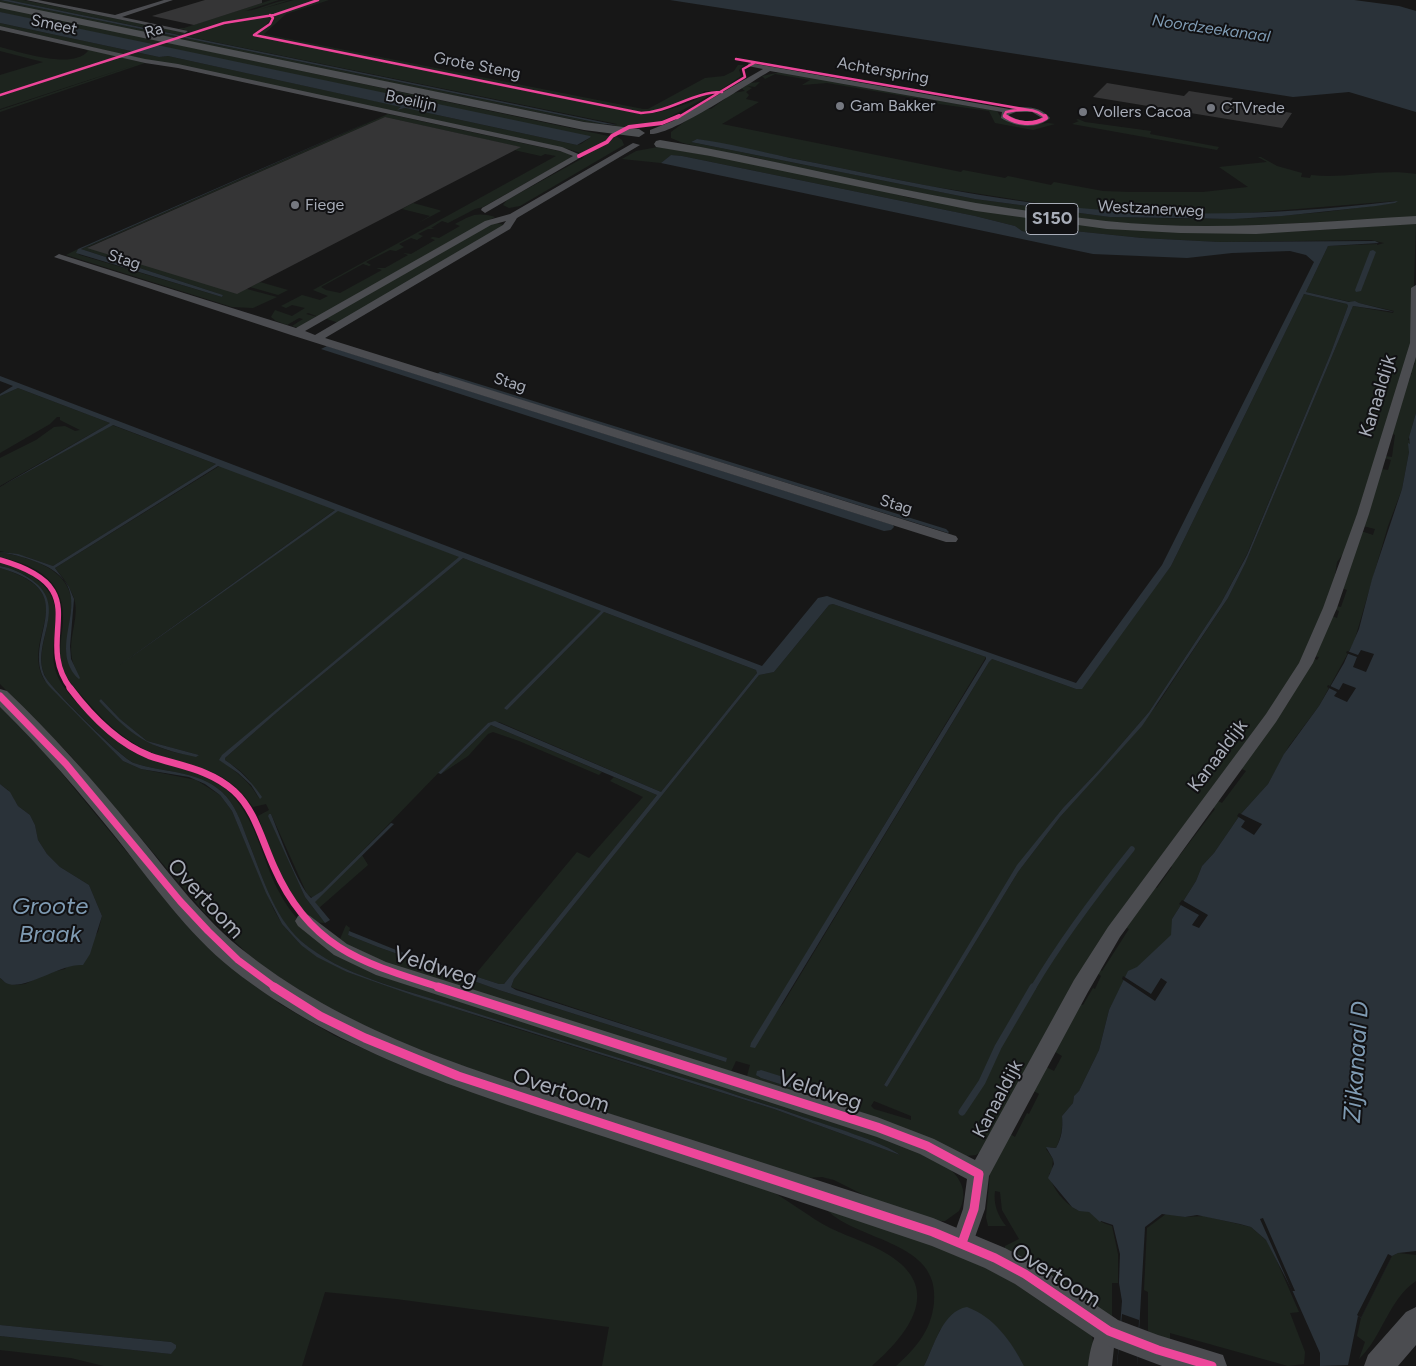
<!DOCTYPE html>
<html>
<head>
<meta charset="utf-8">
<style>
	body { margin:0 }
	canvas { display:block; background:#171717 }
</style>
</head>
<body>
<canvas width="1416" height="1366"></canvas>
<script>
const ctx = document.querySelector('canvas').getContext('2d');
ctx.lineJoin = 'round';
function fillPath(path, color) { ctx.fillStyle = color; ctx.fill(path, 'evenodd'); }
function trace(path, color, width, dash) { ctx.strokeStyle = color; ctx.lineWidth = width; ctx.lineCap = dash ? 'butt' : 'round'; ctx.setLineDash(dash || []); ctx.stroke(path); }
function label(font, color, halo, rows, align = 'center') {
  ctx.font = font + ' Figtree,sans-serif'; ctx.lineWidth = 4; ctx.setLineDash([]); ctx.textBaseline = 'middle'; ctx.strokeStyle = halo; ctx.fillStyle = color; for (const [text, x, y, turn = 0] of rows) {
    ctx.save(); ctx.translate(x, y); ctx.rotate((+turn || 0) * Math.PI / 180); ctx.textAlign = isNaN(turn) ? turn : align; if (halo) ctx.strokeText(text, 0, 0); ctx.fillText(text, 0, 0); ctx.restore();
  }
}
const green = new Path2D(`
	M0 0 613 126 617 124 9 0H23L188 33 192 32 178 28H184L271 0H279L245 11C258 11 275 0 290 0L261 9 294 0H316L274 14 217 24C228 26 254 17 270 17L271 19 267 24 252 35 641 114C658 114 675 108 691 102 700 98 706 91 716 92L662 121 631 125 620 129 0 4Z
	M320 0H329L286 14 264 34 643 109H648L705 78 724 76 734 71 738 65H744L739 70 741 76 719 91H705L682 103 656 112 647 113 256 35 269 26 275 19 274 15Z
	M0 7 613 137 616 136 622 140 624 145 520 206 509 208 503 205 507 200 583 158 584 154 568 149 148 60 0 26V23L159 57 168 56 402 107 398 110 405 108 577 145 581 144 591 137 25 18 0 12Z
	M0 28 145 63 0 112V110L138 64 0 109V96L97 65 89 64 90 65 0 94V75L43 62 0 51V47C20 52 73 70 88 51L85 49 0 30Z
	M781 72 917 96 921 99 827 83 802 85 810 80 775 74 765 79 762 76Z
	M760 82 755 87 747 86 752 88 746 92 749 95 746 99 759 102 722 124 961 172 963 170 1005 178 1008 176 1051 185 1054 182 1103 191 1129 192H1203L1248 187 1219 167 1267 162 1258 157H1261L1277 166 1302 173 1301 177 1310 178 1311 175C1347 179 1381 168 1416 174V217L1222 227 1139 225 1007 210 805 170 754 157 731 154 683 143 671 138V132L691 117 705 109H711L733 93 745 91 741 88 750 83ZM697 139 929 186 1070 208 1153 214H1236L1395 201V203L1325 212 1257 218 1203 219 1110 217 975 199 691 142Z
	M936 100 997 111 1002 119 1010 122 1032 125 1048 123 1055 124 1033 130 995 123 989 111 939 104 935 102Z
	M388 114 568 153 572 157 483 207 475 209 448 223 442 221 431 228 435 229H428L418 234 423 236 417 240 411 238 399 244 404 247 396 251 390 250 366 262 371 265 369 266 363 264 321 287 326 290 340 293 382 270 376 268H385L408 255 403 253 411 254 435 240 430 238 433 237 439 238 460 226 455 224C472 215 476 212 495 217L319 317 308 313 306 314 318 317 299 328 292 326 303 319 299 318 287 325 276 321 271 317 275 310 292 316 305 308 292 305 286 308 281 306 302 295 320 300 328 296 313 290 556 156 545 154 541 156 514 150 520 147 385 117 88 247 277 297 253 308 232 307 66 255 78 249V254L80 255 222 297 223 295 81 249Z
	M1078 119 1085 122 1151 131 1150 134 1219 147 1217 150 1072 124 1079 121 1076 120Z
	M658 147 740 161 871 188 910 198 1195 233 1306 231 1416 223 1412 342 1346 550 1337 562 1333 588 1294 677 1177 835 987 1147 976 1155 966 1156 747 1076 750 1065 736 1061 729 1076 364 957 340 939 346 925 350 928 348 935 378 947 499 990 726 1062V1058L511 987 514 979 759 675 774 672 829 605 833 604 986 657 750 1047 784 1002 989 662 992 659 1076 689 1171 566 1304 294 1347 304 1348 306 1330 355 1247 554 1221 603 1149 712 1099 770 1063 808 1042 835 949 978 884 1085 887 1087 1018 872 1060 817 1157 705 1228 598 1245 564 1353 306 1393 313 1394 311 1359 303 1355 301 1351 302 1306 292 1328 246 1377 244V245L1384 243 1371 240 1219 242 1142 238 1045 228 1036 234 1022 231 1015 226 975 216 682 156 671 155 661 163 622 159 636 151ZM759 1070 806 1084 817 1089 830 1100 758 1077ZM874 1101 911 1116V1120L874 1109 871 1106Z
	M413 203 439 210 441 211 418 223 430 216 402 209Z
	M497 223 504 225 339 323 324 318 490 224Z
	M260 282 288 290 278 295 250 287Z
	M1416 349V413L1409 437 1408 440 1411 441 1402 489 1388 526 1354 642 1319 706 1289 746 1268 784 1240 815 1214 853 1202 866 1196 881 1172 919V935L1124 981 1109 1010 1099 1050 1079 1091 1074 1096 1073 1103 1062 1116C1063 1128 1061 1137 1056 1148L1050 1147 1046 1149 1053 1159 1052 1170 1049 1174C1052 1188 1064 1203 1077 1210 1081 1212 1085 1209 1089 1212 1100 1219 1096 1221 1112 1226L1118 1254V1283H1112V1317L1005 1251V1246L1019 1239 1002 1210 1000 1192 995 1191C993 1204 998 1216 1006 1226H988L986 1217 990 1173 1010 1134 1015 1137 1027 1113 1029 1114 1039 1094 1032 1090 1044 1066 1054 1071 1062 1056 1052 1050 1077 1003 1083 1005 1093 988 1095 989 1101 976 1096 972 1098 968 1102 971 1129 929 1125 927 1153 886 1157 888 1172 867 1168 864 1176 853 1180 855 1215 809 1211 806 1216 800 1222 803 1246 771 1240 768 1288 703 1313 658 1317 660 1319 657 1314 656 1332 616 1337 618 1339 611 1334 609 1336 606 1341 607 1347 590 1342 588 1361 531 1373 535 1375 529 1363 526 1381 469 1388 470 1391 460 1384 458 1385 456 1392 457 1395 435 1391 433 1406 381H1409L1410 378 1408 375H1411L1412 373 1409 372 1410 366H1414L1415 363 1412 362Z
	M18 388 110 423 0 486V458L36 440 54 427 65 426 75 431 80 430 60 420V417H57L50 424 0 453V396Z
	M112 425 216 464 53 566 27 557 0 551V487Z
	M221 465 336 509 117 667 338 510 460 557 220 760C235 771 250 781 259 799 249 776 245 774 225 760V758L283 707 463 558 602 611 504 708 507 710 604 612 756 670 757 673 661 792 499 722 488 723C432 778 379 836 322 891L313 898 307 894 271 814 268 815 305 897 325 923 312 922C286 892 271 854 258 816L269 810 266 804 253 807C223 762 188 770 146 750 121 738 100 717 82 696 74 687 65 677 62 665 58 651 62 637 63 623 66 581 37 565 0 557V552C29 558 68 567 72 602L66 653 75 668C64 642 81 620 74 598 70 587 63 577 55 568ZM101 699 120 719 147 741 199 755C156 755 131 732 102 704L99 701Z
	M0 562C29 570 59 587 56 622 54 643 49 661 60 681 71 701 113 741 133 752 141 756 152 759 161 762 184 770 208 774 227 790 256 817 261 857 278 890 291 915 306 929 327 947L883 1134 947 1166C961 1179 969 1192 959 1211L945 1221H937L874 1200 834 1180 822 1177 805 1178 444 1060 386 1037 312 999 254 960 203 911 70 755 0 684V568C88 595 18 636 45 681L123 761 141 769 196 780 220 795 232 811 274 910 282 924 301 945 347 972 495 1022 774 1109 900 1155C882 1141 827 1126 803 1117 773 1106 743 1097 714 1088 624 1059 534 1033 445 1003 397 987 340 975 301 941 271 915 260 868 245 833 239 818 234 803 222 792 198 770 163 773 134 763 123 759 53 690 46 678 30 649 63 617 40 588 31 576 15 569 0 566Z
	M0 707 45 753 164 897 230 966 280 1004 335 1036 407 1068 771 1191C791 1202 809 1217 830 1228 853 1239 882 1247 901 1264 940 1299 900 1341 872 1366H602L609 1327 396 1299 325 1292 302 1366H104L71 1358 0 1350V1336L171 1354V1342L0 1325V978L6 983 16 985 25 984 48 973 65 969 98 932 102 916 89 885 60 867 47 854 38 840 35 825 30 815 18 806 8 790 0 784Z
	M491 725 602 772 599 775 519 741 493 732 488 734 468 756 441 774Z
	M614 777 657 795 504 984H499L474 976 577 852 589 858 643 797 610 781Z
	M362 855 368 865 319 908 314 902Z
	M827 1210 907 1234 999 1273 1092 1336 1094 1348 1092 1366H1024C1011 1342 996 1322 971 1309L940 1330 924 1366H896C916 1348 931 1331 934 1303 941 1241 859 1242 827 1210Z
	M1166 1214 1185 1217 1204 1216 1251 1227 1269 1243 1299 1312 1290 1313 1305 1352 1304 1364 1288 1366 1170 1333V1344L1150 1335 1148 1330V1292L1144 1290 1147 1228Z
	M1398 1253 1416 1255V1281C1388 1300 1383 1336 1359 1359L1365 1342 1357 1336 1361 1318 1392 1256Z`);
const water = new Path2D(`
	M0 0H9L617 125 604 124Z
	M670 0H1354L1399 6 1416 11V112L1349 92 1293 97Z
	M0 12 590 136 591 137 577 145 405 108 397 110 401 107 168 56 159 57 0 23Z
	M382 116 81 249 223 295 222 297 76 253 78 249Z
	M697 139C728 143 759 151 790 158 862 172 933 188 1006 199 1136 219 1268 217 1398 201L1395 203 1376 206 1282 216 1233 219 1110 217 975 199 691 142Z
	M671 155 682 156 975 216 1015 226 1022 231 1036 234 1045 228 1142 238 1219 242 1375 241 1379 243 1328 246 1306 292 1349 302 1355 301 1359 303 1395 312 1353 306 1245 564 1228 598 1142 726 1060 817 1018 872 887 1087 884 1085 1017 865 1063 808 1099 770 1149 712 1221 603 1247 555 1330 355 1348 306 1347 304 1304 294 1171 566 1082 689H1076L992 659 989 662 755 1048 750 1047 751 1043 986 659V657L833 604 829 605 774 672 759 675 514 979 511 987 516 990 727 1058 726 1062 499 990 378 947 348 935 349 931 401 952 499 984H504L657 795 491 725 441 774 438 773 488 723 495 721 661 792 757 673 756 670 604 612 507 710 505 709 504 708 601 611 463 558 283 707 225 758V760C241 771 251 781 262 797L260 799 251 785 238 773 219 760 222 755 459 557 338 511 117 667 335 510 218 466 55 568 69 587 74 599 70 646 71 659 80 678 79 679C36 637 128 576 0 552L18 554 53 566 216 464 113 425 0 487 110 423 18 388 0 396V394L13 386 0 381V376L762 666 818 598 827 596 1076 683 1162 565 1314 262 1306 255 1290 251 1232 253 1187 258 1093 254 661 163Z
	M1373 250 1376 252 1361 291 1356 292 1355 290 1370 251Z
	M327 346 893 525 894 527 891 530 884 531 321 349Z
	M440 372 946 529 949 532 948 533 437 374Z
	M1416 413V1251L1398 1253 1392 1256 1361 1318 1358 1316 1348 1365 1320 1366V1353L1293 1292 1266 1240 1251 1227 1240 1224 1197 1215 1185 1217 1162 1214 1145 1227 1137 1366H1117L1122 1301 1119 1283 1120 1254 1113 1225 1101 1221 1100 1222 1089 1212 1079 1211 1072 1207 1048 1178 1054 1164 1053 1159 1046 1147 1056 1148C1062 1137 1063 1128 1062 1116L1073 1103 1074 1096 1079 1091 1099 1050 1109 1010 1128 971 1137 967 1171 935 1172 919 1196 881 1202 866 1214 853 1240 815 1268 784 1284 754 1319 706 1344 663 1359 629 1372 579 1402 489 1409 452 1408 443 1410 444 1409 437Z
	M0 566C12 568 22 573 32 580 71 608 28 645 46 678 53 690 122 759 134 763 163 773 198 770 222 792 235 804 241 822 247 838 261 872 273 916 301 941 342 976 401 988 451 1005 540 1034 630 1061 719 1089 747 1099 776 1107 803 1117 826 1125 884 1142 900 1155L774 1109 415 996 347 972 317 957 301 945 282 924 266 893 232 811 220 795 205 784 189 777 141 769 123 761 49 686C14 643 90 593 0 568Z
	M101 699 120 719 147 741 199 755 196 757C147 747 133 737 99 701Z
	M0 784 10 792 18 806 30 815 35 825 38 840 47 854 60 867 89 885 102 916 90 954 83 965C61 963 23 992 6 983 4 982 2 979 0 978Z
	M269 814H271C279 833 297 885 311 898L322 891 391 823 394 824 315 902 330 920 325 923 305 897 268 816Z
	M761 1070 806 1084 835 1097 830 1100 761 1078 756 1075 757 1071Z
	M967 1307C993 1316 1012 1342 1024 1366H924C934 1347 942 1311 967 1307Z
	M0 1325 171 1342 176 1345V1348L171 1354 0 1336Z`);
const pier = new Path2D(`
	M1361 650 1374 654 1366 672 1353 667 1357 657 1346 653 1347 651 1358 655Z
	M1343 683 1356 688 1347 702 1334 696 1337 692 1327 687 1328 685 1339 690Z
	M1239 813 1262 824 1254 835 1241 827 1245 821 1237 816Z
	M1182 900 1208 915 1199 928 1192 925 1199 915 1179 904Z
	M1123 976 1151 994 1161 978 1167 982 1155 1001 1122 979Z
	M1263 1218 1295 1291H1292L1260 1219Z
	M1388 1254 1392 1256 1361 1318 1357 1315Z
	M1122 1314 1139 1320 1137 1366H1117Z`);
const streamFar1 = new Path2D(`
	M1033 988C1062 939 1096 894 1132 849`);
const stream = new Path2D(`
	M962 1112 982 1082 998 1047 1033 987`);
const building = new Path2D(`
	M205 0H262V3L194 25 152 16Z
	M1107 83 1184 96 1189 91 1233 98 1229 103 1292 113 1282 128 1093 97Z
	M385 117 521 147 237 294 87 248Z`);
const minor = new Path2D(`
	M26 0H38L115 15 164 0H173L122 17 188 31 185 33Z
	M0 26 145 59 178 64 562 147 583 156 485 213 481 210 482 208 573 156 560 151 178 68 145 63 0 30Z
	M750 63 1009 109C1024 106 1040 106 1050 118 1037 130 1015 127 1001 118L1002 112 770 71C749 83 671 136 650 134V130L673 121 763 69 748 66V64ZM1016 112H1032L1042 118C1031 124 1018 121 1008 115Z
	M633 143 640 145 517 218 510 229 325 338 956 536 958 539 956 542H946L291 335 54 257 59 254 62 255 296 328 485 221 510 214ZM506 221 503 225 315 335 305 331 491 225Z
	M1416 285V357L1369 514 1337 608 1313 663 1276 722 1120 937 1088 992 989 1176 985 1209 970 1251 962 1254 954 1251 951 1243 963 1209 967 1179 920 1154 877 1137 376 975 334 955 298 926 295 921 298 916 304 913 310 916 347 944 386 962 877 1117 934 1139 975 1160 1074 980 1108 927 1266 714 1299 663 1323 608 1357 514 1410 343 1411 288Z
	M1109 1319 1117 1323 1121 1331 1114 1347 1112 1366H1088C1090 1348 1093 1339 1101 1323Z`);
const tertiary = new Path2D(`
	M0 689 7 691C52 734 94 781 133 829 169 872 203 920 248 954 354 1037 483 1073 608 1113 717 1148 825 1182 933 1218L1005 1248 1035 1264 1118 1320 1158 1335 1223 1355 1227 1366H1162L1109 1346 1099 1341 1015 1284 985 1268 932 1246C823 1209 714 1173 605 1137 475 1094 341 1055 232 969 187 933 153 884 118 840 81 794 43 749 0 707Z
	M1416 1307V1345L1398 1366H1364L1368 1355 1406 1312Z`);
const primary = new Path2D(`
	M0 2 584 122 639 129 645 133 639 137 584 130 0 8Z
	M660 140C766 157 870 185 976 203 1019 210 1063 216 1106 221 1209 232 1313 222 1416 216V224L1256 234 1180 233 1107 229 976 211 710 156 656 147 654 144 656 141Z`);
const cyclewayFar4 = new Path2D(`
	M270 15 273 18 270 24 254 35 641 113C670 112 693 92 722 92
	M736 59 1029 110
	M0 95 224 23 274 15 318 0
	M677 118 745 77 743 69 754 63
	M1007 118 1004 116 1006 112C1020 109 1035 107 1046 118`);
const cyclewayFar3 = new Path2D(`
	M1005 116C1017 124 1033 126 1046 118L1045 116
	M579 156 607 142 612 136 629 127 662 123 679 116`);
const cyclewayFar2 = new Path2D(`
	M0 560C102 589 30 636 71 689`);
const cyclewayFar1 = new Path2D(`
	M70 688C91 716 117 743 150 756 179 766 210 769 234 791 255 810 262 841 274 867 310 949 363 963 442 988
	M0 696 66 764 180 901 208 931 238 960 276 988`);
const cycleway = new Path2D(`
	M274 987 320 1016 365 1038 458 1076 933 1232 995 1258 1025 1274 1109 1331 1158 1350 1212 1366
	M438 987 877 1127 927 1146 979 1174 974 1209 962 1243`);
const markers = [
	[840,106,5,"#757880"],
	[1211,108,5,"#757880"],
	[1083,112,5,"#757880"],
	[295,205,5,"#757880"]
];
const farStreetnames = [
	["Smeet",54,25,12],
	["Ra",154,31,-18],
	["Grote Steng",477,66,11],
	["Achterspring",883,71,10],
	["Boeilijn",411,101,12],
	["Westzanerweg",1151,209,3],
	["Stag",124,260,18],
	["Stag",510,383,17],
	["Stag",896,505,17]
];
const farWaternames = [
	["Noordzeekanaal",1211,29,8]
];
const farPoinames = [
	["Gam Bakker",850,106],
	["CTVrede",1221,108],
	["Vollers Cacoa",1093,112],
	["Fiege",305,205]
];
const shields = [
	[1052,219,52]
];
const shieldNames = [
	["S150",1052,219]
];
const streetNames = [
	["Kanaaldijk",1378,396,-73],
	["Kanaaldijk",1218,756,-53],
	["Kanaaldijk",998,1099,-62]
];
const nearStreetnames = [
	["Overtoom",205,899,47],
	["Veldweg",435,967,18],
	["Overtoom",561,1091,18],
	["Veldweg",820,1091,18],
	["Overtoom",1056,1276,32]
];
const nearWaternames = [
	["Groote",50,907],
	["Braak",50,935],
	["Zijkanaal D",1357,1062,-86]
];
fillPath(green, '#1d241e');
fillPath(water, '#2a3239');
fillPath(pier, '#171717');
trace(streamFar1, '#2a3239', 5.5);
trace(stream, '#2a3239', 7);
fillPath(building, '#353536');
fillPath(minor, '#4b4c50');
fillPath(tertiary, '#4b4c50');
fillPath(primary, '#4d4f52');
trace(cyclewayFar4, '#ed469a', 2.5);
trace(cyclewayFar3, '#ed469a', 4);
trace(cyclewayFar2, '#ed469a', 5.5);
trace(cyclewayFar1, '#ed469a', 7);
trace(cycleway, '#ed469a', 9);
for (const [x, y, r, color] of markers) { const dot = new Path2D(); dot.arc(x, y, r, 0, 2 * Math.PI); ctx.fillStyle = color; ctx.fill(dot); trace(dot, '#111113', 2); }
label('16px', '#a8adb8', '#111113', farStreetnames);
label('italic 16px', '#7f9bb3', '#111113', farWaternames);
label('16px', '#a8adb8', '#111113', farPoinames, 'left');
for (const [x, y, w] of shields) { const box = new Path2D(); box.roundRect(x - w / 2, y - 15.5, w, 31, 4); ctx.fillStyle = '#111113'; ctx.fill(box); trace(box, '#a8adb8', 1); }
label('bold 18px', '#a8adb8', null, shieldNames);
label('19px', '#a8adb8', '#111113', streetNames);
label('22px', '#a8adb8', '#111113', nearStreetnames);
label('italic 24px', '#7f9bb3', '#111113', nearWaternames);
</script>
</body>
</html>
